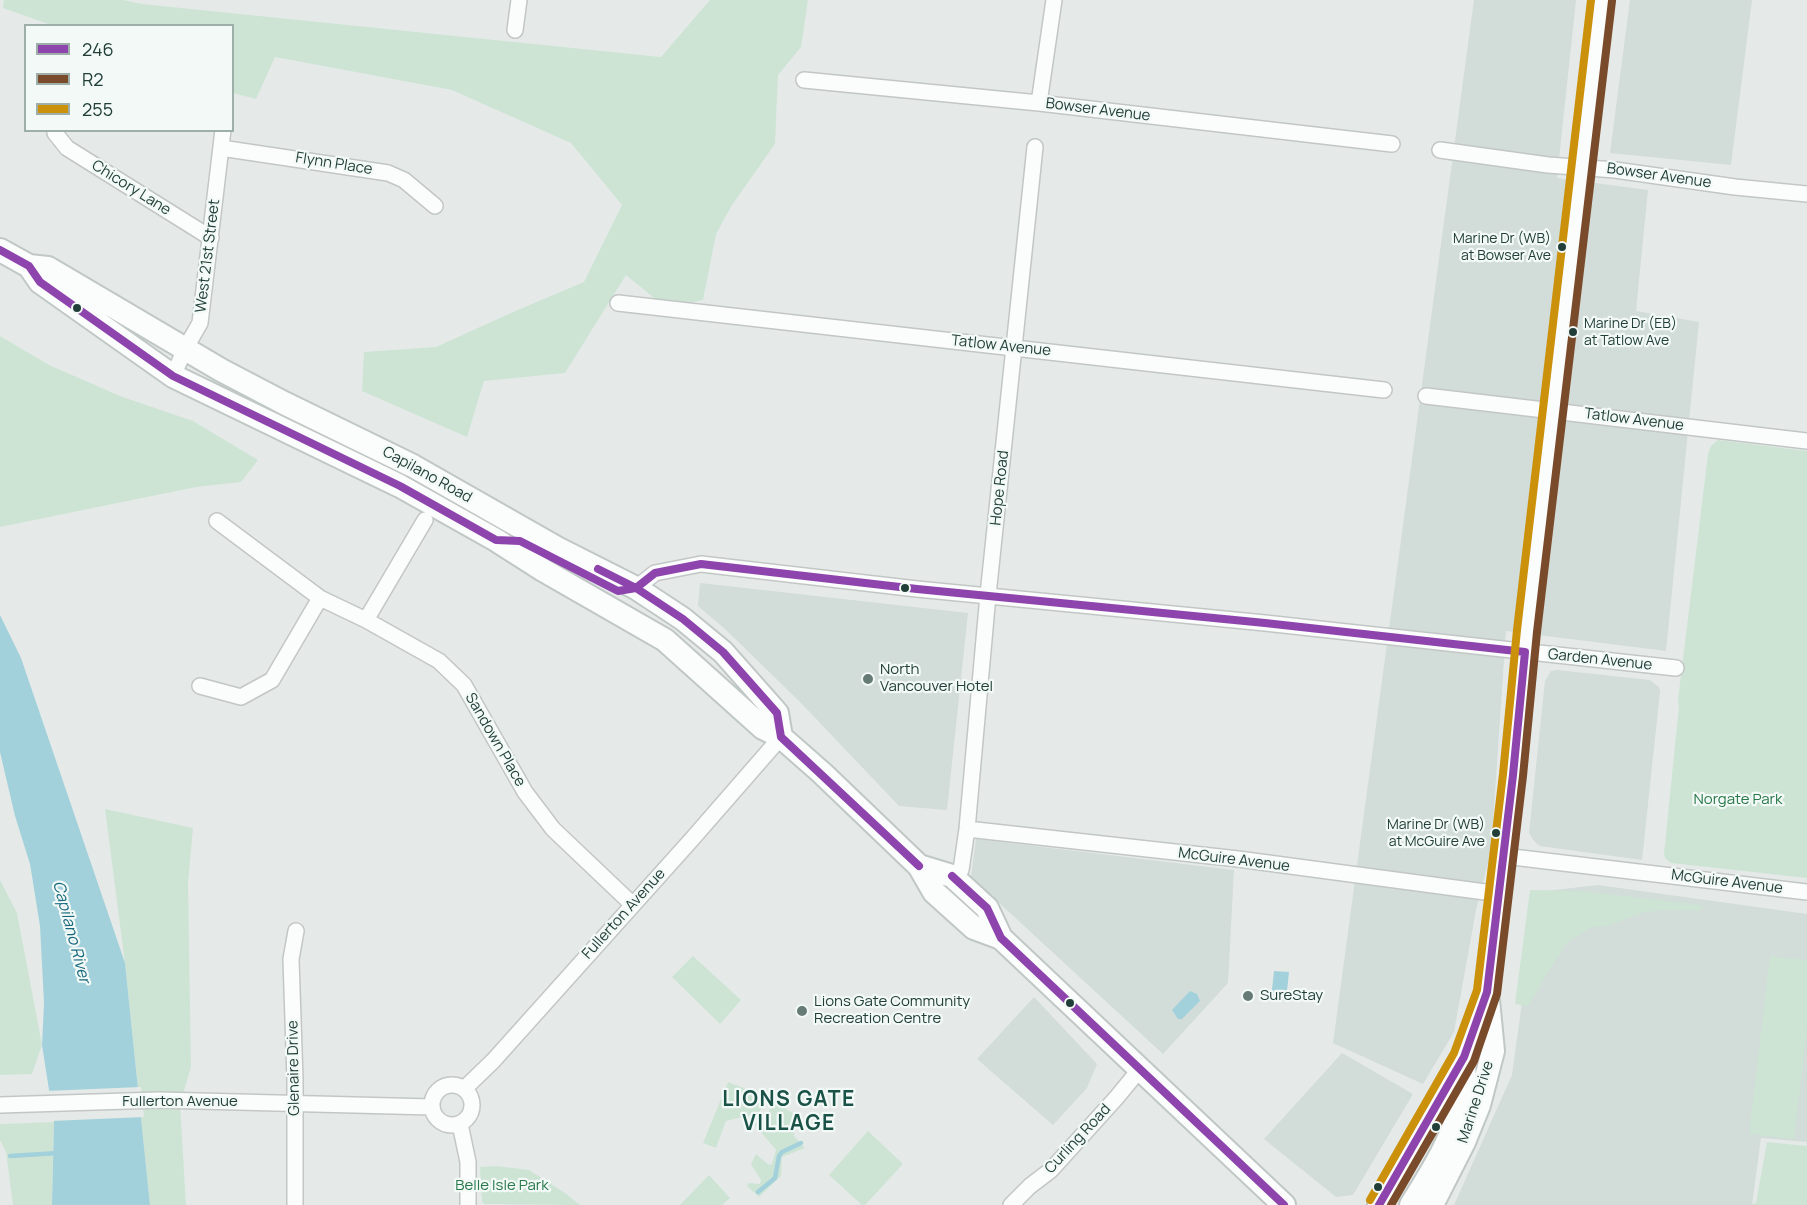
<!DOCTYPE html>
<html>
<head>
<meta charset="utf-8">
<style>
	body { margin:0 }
	#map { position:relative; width:1807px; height:1205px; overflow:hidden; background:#e5eae8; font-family:Manrope,sans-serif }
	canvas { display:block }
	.legend { position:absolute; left:24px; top:24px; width:210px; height:108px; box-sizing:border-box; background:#f2f9f6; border:2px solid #9eafaa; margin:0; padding:8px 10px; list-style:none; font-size:18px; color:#213f38 }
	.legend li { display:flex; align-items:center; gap:12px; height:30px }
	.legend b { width:30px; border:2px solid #9eafaa }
</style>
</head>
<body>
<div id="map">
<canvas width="1807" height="1205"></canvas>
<ul class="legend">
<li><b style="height:8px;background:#8e44ad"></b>246</li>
<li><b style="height:8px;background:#7a4b2a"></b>R2</li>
<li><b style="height:8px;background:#cc910b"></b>255</li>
</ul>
</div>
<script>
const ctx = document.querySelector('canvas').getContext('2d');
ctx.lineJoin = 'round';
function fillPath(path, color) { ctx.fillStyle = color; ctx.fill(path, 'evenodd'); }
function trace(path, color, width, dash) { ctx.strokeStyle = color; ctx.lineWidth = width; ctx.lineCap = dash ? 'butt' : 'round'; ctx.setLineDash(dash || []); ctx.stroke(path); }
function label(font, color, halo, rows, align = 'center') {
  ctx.font = font + ' Manrope,sans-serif'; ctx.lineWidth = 4.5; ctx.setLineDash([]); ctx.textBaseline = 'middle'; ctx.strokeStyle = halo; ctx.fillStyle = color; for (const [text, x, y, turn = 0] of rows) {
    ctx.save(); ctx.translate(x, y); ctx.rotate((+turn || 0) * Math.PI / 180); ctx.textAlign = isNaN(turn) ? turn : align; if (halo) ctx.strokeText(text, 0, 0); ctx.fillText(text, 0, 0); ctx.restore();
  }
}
const built = new Path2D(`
	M1474 0H1576L1557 178 1648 190 1636 311 1699 322 1666 651 1506 631 1491 851 1476 910 1454 1032 1423 1084 1333 1043Z
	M1630 0H1752L1731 165 1610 153Z
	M700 583 968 613 947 810 899 806 801 703 724 628 698 606Z
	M1557 670 1650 680 1659 687 1660 692 1642 860 1540 846 1534 841 1529 833 1545 681 1551 671Z
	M976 839 1234 870 1228 983 1163 1054 971 877Z
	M1598 885 1807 914V1142L1761 1138 1752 1205H1454L1512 1075 1537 892Z
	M1034 997 1097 1064 1087 1088 1053 1125 977 1059Z
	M1342 1053 1413 1094 1353 1195 1336 1197 1264 1139Z`);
const green = new Path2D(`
	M4 0H123L142 4 661 57 710 0H808L801 47 778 75 775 144 732 205 716 234 703 300 665 307 626 275 565 373 484 381 467 437 362 391 364 352 436 347 513 312 584 282 622 205 571 143 452 90 275 57 256 99 233 93 232 26 51 25 3 8Z
	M0 336 49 365 120 396 193 421 258 460 241 482 196 487 0 527Z
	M1718 440 1807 451V878L1671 863 1665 858 1664 854 1679 706 1678 700 1708 454 1711 446Z
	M105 809 193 828 188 883 191 1067 180 1104 186 1205H150L125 963Z
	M0 880 17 913 42 1045 32 1074 0 1075Z
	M1530 890 1581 891 1702 905 1700 911 1666 910 1645 912 1604 927H1592L1566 943 1528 1006 1515 1004Z
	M693 956 741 1000 720 1024 672 977Z
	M1770 956 1807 960V1028L1794 1139 1749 1134Z
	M728 1082 767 1097 759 1113 726 1121 716 1148 703 1143Z
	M774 1102 796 1115 794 1136 805 1148 782 1157 781 1176 759 1197 747 1186 748 1183 760 1184 761 1180 751 1164 756 1154 769 1165 772 1164 776 1150 754 1124 764 1120Z
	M54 1122 52 1205H13L6 1152 0 1140V1124Z
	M868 1131 903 1164 865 1205H862L829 1175Z
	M1767 1142 1807 1146V1205H1749L1756 1203Z
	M496 1166 529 1170 565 1193 580 1205 484 1204 482 1201 480 1167Z
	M709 1175 730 1198 722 1205H680Z`);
const water = new Path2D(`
	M0 615 21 658 125 963 150 1205H52L54 1122 42 1045 44 1003 40 926 30 864 15 816 0 752Z
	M1274 971 1289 972 1286 1001 1271 999Z
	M1190 991 1197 994 1200 1001 1182 1019H1178L1172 1010Z`);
const pier = new Path2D(`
	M141 1087 144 1117 51 1121 46 1091Z`);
const stream = new Path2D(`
	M10 1156 58 1153
	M758 1192 775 1178 779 1156 782 1152 801 1143`);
const street = new Path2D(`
	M515 30 519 0
	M804 80 1039 103 1392 144
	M1039 103 1054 0
	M55 133 67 148 211 238
	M221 148 388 173 404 180 435 206
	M1440 150 1548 165 1615 170 1735 187 1807 194
	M618 303 1384 390
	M173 376 185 349 200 323 223 130
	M1426 396 1807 441
	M217 521 320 598 366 620 439 661 464 685 525 792 553 829 633 905
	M636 588 655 573 701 564 917 589 1265 623 1676 668
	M366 620 425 520
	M200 686 241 697 272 680 320 598
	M967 829 1238 859 1500 894
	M1504 856 1807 892
	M952 876 961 870 967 829 988 595 1035 147
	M432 1105a20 20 0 1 1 40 0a20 20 0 1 1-40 0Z
	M465 1088 493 1061 693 838 781 737
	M0 1105 159 1100 432 1107
	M460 1124 468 1162V1205
	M295 1205V1080L291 959 296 931
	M1011 1205 1030 1186 1051 1170 1117 1097 1140 1069`);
const secondary = new Path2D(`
	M0 250 29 266 40 282 173 376 400 486 496 540 543 570 665 640 763 728 781 737 822 773 919 866 934 892 974 928 1001 938
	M29 266 48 268 221 370 284 403 413 466 557 548 636 588 683 619 723 652 777 713 781 737
	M919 866 952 876 987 908 1001 938 1284 1205
	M1379 1205 1464 1057 1487 992 1513 775 1527 631 1602 0
	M1411 1205C1433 1170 1457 1132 1464 1091 1466 1081 1464 1069 1464 1059
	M1432 1205 1464 1142 1479 1105 1493 1051 1488 1000`);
const bus1 = new Path2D(`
	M0 250 29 266 40 282 173 376 400 486 496 540 520 541 618 591 636 588 655 573 701 564 917 589 1265 623 1525 652 1513 775 1487 992 1464 1057 1379 1205
	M598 569 636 588 683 619 723 652 777 713 781 737 919 866
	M952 876 987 908 1001 938 1284 1205`);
const bus2 = new Path2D(`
	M1391 1205 1474 1061 1497 994 1523 776 1537 632 1612 1`);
const bus3 = new Path2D(`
	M1370 1200 1454 1053 1477 990 1503 774 1517 630 1591 0`);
const markers = [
	[1562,247,5,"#213f38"],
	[77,308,5,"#213f38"],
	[1573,332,5,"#213f38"],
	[905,588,5,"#213f38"],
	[868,679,6,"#667b76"],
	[1496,833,5,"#213f38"],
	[1248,996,6,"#667b76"],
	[1070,1003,5,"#213f38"],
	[802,1011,6,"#667b76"],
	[1436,1127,5,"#213f38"],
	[1378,1187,5,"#213f38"]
];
const busNames = [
	["Marine Dr (WB)",1551,239],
	["at Bowser Ave",1551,256],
	["Marine Dr (EB)",1584,324,"left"],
	["at Tatlow Ave",1584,341,"left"],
	["Marine Dr (WB)",1485,825],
	["at McGuire Ave",1485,842]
];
const streetNames = [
	["Bowser Avenue",1098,110,7],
	["Flynn Place",334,164,9],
	["Bowser Avenue",1659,176,8],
	["Chicory Lane",131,188,32],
	["West 21st Street",208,256,-83],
	["Tatlow Avenue",1001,346,6],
	["Tatlow Avenue",1634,420,7],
	["Capilano Road",427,475,29],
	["Hope Road",1000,488,-84],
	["Garden Avenue",1600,660,6],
	["Sandown Place",495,740,60],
	["McGuire Avenue",1234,860,7],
	["McGuire Avenue",1727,882,7],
	["Fullerton Avenue",624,914,-48],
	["Glenaire Drive",294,1068,-91],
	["Fullerton Avenue",180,1102],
	["Marine Drive",1476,1102,-72],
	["Curling Road",1078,1139,-47]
];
const poiNames = [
	["North",880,670],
	["Vancouver Hotel",880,687],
	["SureStay",1260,996],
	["Lions Gate Community",814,1002],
	["Recreation Centre",814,1019]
];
const parkNames = [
	["Norgate Park",1738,800],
	["Belle Isle Park",502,1186]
];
const waterNames = [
	["Capilano River",71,932,75]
];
const districtNames = [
	["LIONS GATE",789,1100],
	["VILLAGE",789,1124]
];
fillPath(built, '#d2dcd8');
fillPath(green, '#cde4d5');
fillPath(water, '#a3d1db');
fillPath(pier, '#e5eae8');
trace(stream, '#a3d1db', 4.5);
trace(street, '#c2c7c5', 18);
trace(secondary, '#c0c8c5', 26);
trace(street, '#fbfcfc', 15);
trace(secondary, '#fbfcfc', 22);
trace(bus1, '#8e44ad', 8);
trace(bus2, '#7a4b2a', 8);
trace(bus3, '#cc910b', 8);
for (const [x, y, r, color] of markers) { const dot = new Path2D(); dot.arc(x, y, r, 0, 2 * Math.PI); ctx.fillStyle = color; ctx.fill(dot); trace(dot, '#f2f9f6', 2); }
label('14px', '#213f38', '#f2f9f6', busNames, 'right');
label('15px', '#213f38', '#f2f9f6', streetNames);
label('15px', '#213f38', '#f2f9f6', poiNames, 'left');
label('15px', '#29784a', '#f2f9f6', parkNames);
label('italic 16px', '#17697e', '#f2f9f6', waterNames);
ctx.letterSpacing = '1.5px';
label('bold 21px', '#1b5247', '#f2f9f6', districtNames);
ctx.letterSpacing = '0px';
</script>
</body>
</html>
